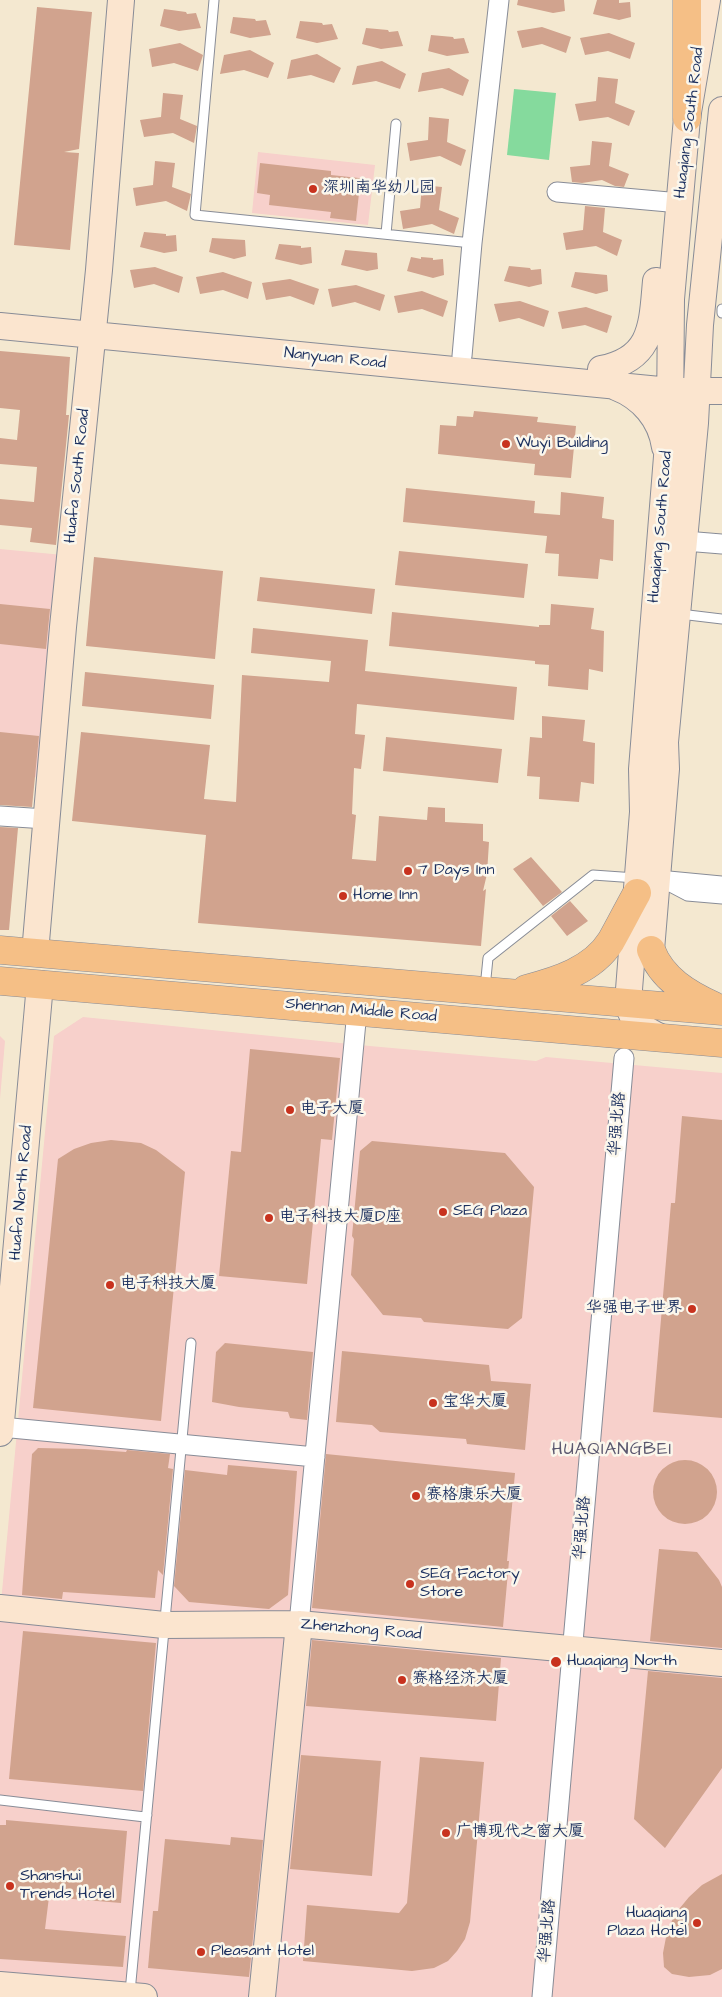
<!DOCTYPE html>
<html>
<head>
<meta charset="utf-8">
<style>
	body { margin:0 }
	canvas { display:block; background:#f4e8d0 }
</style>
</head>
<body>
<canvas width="722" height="1997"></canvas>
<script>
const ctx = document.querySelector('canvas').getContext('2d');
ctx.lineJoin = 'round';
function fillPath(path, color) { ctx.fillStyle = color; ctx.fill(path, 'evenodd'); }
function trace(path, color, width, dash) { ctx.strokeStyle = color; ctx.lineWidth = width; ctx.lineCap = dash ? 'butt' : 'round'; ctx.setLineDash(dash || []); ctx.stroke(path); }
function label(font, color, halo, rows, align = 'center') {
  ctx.font = font + ' "Architects Daughter","LXGW WenKai TC",sans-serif'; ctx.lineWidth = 5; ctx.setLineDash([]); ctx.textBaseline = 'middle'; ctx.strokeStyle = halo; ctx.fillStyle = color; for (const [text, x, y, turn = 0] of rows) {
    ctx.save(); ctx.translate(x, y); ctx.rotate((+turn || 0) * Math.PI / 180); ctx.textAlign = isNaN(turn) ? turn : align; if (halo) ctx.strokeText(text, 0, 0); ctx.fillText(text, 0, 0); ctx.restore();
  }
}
const built = new Path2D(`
	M258 152 375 165 368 225 252 213Z
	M0 549 63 555 43 778 0 774Z
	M83 1017 370 1046 536 1061 546 1057 722 1073V1997H0V1613L54 1036Z
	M0 1036 5 1041 0 1099Z`);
const green = new Path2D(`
	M514 89 556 93 549 160 507 155Z`);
const building = new Path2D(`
	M518 0H564L565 11 553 13 517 5Z
	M597 0H619V3L630 2 631 17 619 20 593 14Z
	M37 7 92 12 79 149 64 152 79 153 70 250 14 245Z
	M164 9 186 12 187 14 196 13 201 28 179 31 160 26Z
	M233 17 255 19 256 21 266 20 271 35 250 38 230 33Z
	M300 21 322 23 323 25 332 24 338 39 317 43 296 38Z
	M542 27 571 37 566 53 542 44 522 48 517 31Z
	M366 28 388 30 389 32 398 31 403 46 381 49 362 44Z
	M609 33 635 43 630 59 608 51 585 55 580 38Z
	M431 35 453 37 454 39 464 38 469 53 447 56 428 51Z
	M180 43 203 55 198 71 174 63 152 67 149 49Z
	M250 50 274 63 268 78 244 70 220 74 224 55Z
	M317 54 341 68 334 83 311 75 287 79 291 60Z
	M382 61 406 74 400 89 376 81 352 85 357 66Z
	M449 68 469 80 463 96 442 88 418 92 422 73Z
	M598 77 618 79 615 103 635 111 629 126 608 117 579 121 575 104 596 101Z
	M163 93 183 95 180 119 197 126 194 143 173 133 144 137 140 120 161 117Z
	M429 117 449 119 447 142 466 150 461 166 440 156 410 161 407 143 428 140Z
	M592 141 612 143 609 166 629 174 624 187 615 186 602 180 582 183 572 182 570 167 590 165Z
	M155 161 175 163 172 187 191 194 187 211 166 201 136 206 133 188 153 185Z
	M260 163 331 171V175L368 179 366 193H359L356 221 330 218 331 212 269 205 270 195 257 193Z
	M422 185 442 187 439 210 459 218 454 234 432 224 403 229 400 211 420 208Z
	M585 206 605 208 603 232 622 240 617 256 596 246 566 250 563 233 583 230Z
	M144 232 166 234V236L176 235 177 251 164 253 140 247Z
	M212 238 245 240 246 256 234 259 209 252Z
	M279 244 301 246V248L311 247 312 263 301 265 275 259Z
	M345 250 377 253 378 269 367 271 341 265Z
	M411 257 421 259V257L433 258V260L443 259 444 275 433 278 407 271Z
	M509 266 530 268 531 270 541 269 542 284 529 287 504 281Z
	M155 267 183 277 179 293 154 284 134 288 130 270Z
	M223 272 252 282 248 299 223 290 200 294 196 277Z
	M575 272 607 275 608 291 596 294 571 287Z
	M290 279 319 289 314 305 290 296 266 300 262 283Z
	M356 285 385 295 380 311 355 302 332 307 328 289Z
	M422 291 448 301 443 317 422 309 398 313 394 296Z
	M520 301 549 311 544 327 519 318 499 322 494 304Z
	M586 307 612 316 607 333 585 325 562 329 558 312Z
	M0 351 70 357 66 415H69L56 545 30 542 32 528 0 525V499L34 502 37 467 0 464V438L17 440 20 410 0 408Z
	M474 411 538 417 537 422 576 426 571 478 534 475 535 464 438 454 440 425 456 426 457 416 473 417Z
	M406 488 535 501 534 513 560 515 561 492 604 497 602 518 614 520 613 561 600 559 598 579 558 576 559 554 545 553 547 536 403 522Z
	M399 551 528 564 524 598 395 585Z
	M94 557 223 571 215 659 86 646Z
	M260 577 375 589 372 614 257 601Z
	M0 604 50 609 46 649 0 644Z
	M551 604 594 608 591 629 604 631 603 672 589 669 588 690 548 686 549 665 535 664V661L389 646 392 612 539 627V625H550Z
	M253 628 368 640 365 671 517 687 514 720 357 704 355 734 365 735 361 769 354 768 352 814 356 815 352 859 376 861 379 816 427 820 428 807 445 808V822L483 824V841L489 842 487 874 483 891 486 889 481 946 198 923 206 835 72 821 81 732 210 745 204 799 236 802 242 675 329 682 331 661 251 653Z
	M85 672 214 685 211 719 82 706Z
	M542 716 585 720 583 741 595 743 594 784 581 782 579 802 539 799 540 777 527 776 530 737 542 738Z
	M0 732 39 736 32 807 0 805Z
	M386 737 502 749 498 783 383 771Z
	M0 827 18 828 9 930H0Z
	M531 857 562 892 543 906 513 869Z
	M570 901 588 921 567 936 551 916Z
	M250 1049 340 1058 332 1140 321 1139 307 1284 219 1276 231 1151 241 1152Z
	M682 1116 722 1120V1418L653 1412 671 1203H675Z
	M111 1140 141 1143 156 1150 185 1172 161 1421 33 1408 58 1159 74 1149 91 1143Z
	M372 1141 505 1153 534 1187 522 1318 508 1329 424 1322 421 1318 383 1315 351 1275 354 1239 352 1236 360 1151Z
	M225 1343 313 1352 307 1420 290 1418 288 1412 239 1407 212 1402 216 1352Z
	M342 1351 489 1365 491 1381 531 1384 525 1450 467 1444 466 1439 380 1432 372 1425 336 1422Z
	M38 1448 85 1449 126 1452 127 1450 170 1454 168 1468 173 1469 163 1575 158 1570 155 1598 63 1592 62 1599 22 1595 32 1454Z
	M326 1454 515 1473 507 1561H509L503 1627 312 1608Z
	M653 1492a32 32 0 1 1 64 0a32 32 0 1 1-64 0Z
	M228 1465 297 1471 288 1595 269 1609 189 1602 174 1586 185 1470 227 1475Z
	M659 1549 697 1552 719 1580 722 1587V1648L650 1641Z
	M23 1631 156 1643 143 1791 9 1779Z
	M312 1640 501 1658 496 1721 306 1706Z
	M648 1671 722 1678V1768L665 1848 634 1819Z
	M301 1755 381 1761 372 1876 290 1869Z
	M420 1757 484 1762 470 1922 465 1939 457 1951 448 1961 434 1968 412 1971 303 1961 307 1905 399 1913 407 1903Z
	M6 1820 127 1831 121 1903 49 1897 45 1929 126 1936 123 1967 0 1959V1825H6Z
	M231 1837 263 1840 249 1977 148 1968 153 1911H158L165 1839 230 1845Z
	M722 1874V1969L710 1975 689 1977 672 1974 664 1967 663 1953 667 1932 675 1914 689 1897 702 1885Z`);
const lane = new Path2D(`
	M214 0 195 215 472 243
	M386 234 396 124
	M722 309V313
	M680 614 722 619
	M668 886 687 896 722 899
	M485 988 488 958 593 875 636 878
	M0 1800 145 1817 147 1815
	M130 1992 191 1343`);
const street = new Path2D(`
	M557 192 680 203
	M462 356 472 243 499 0
	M685 541 722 544
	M0 816 46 819
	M658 880 722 886
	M1 1427 315 1457
	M299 1624 357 1011
	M542 1997 624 1058`);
const secondary = new Path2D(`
	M0 326 670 391H722
	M601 369C653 359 652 325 656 281
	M616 387C642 397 661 419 665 447
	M651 950 666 769 665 742 695 423 700 325 722 110
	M35 953 63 627 99 270 121 0
	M662 1038C645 1030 631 1022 628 1002L643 812 642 769 670 419 671 299 687 118 707 0
	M0 1433 40 984
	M0 1608 164 1625 299 1624 722 1663
	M0 1985 144 1997
	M262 1997 299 1624`);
const primary = new Path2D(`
	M687 0V118
	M0 950 722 1011
	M651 950C662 979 688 994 714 1006
	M0 981 722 1043
	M526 989C557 981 593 970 611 941 620 925 628 909 637 893`);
const markers = [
	[313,189,5,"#c8321e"],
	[506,444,5,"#c8321e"],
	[408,871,5,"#c8321e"],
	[343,896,5,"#c8321e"],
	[290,1110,5,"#c8321e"],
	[443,1212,5,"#c8321e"],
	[269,1218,5,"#c8321e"],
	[110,1285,5,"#c8321e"],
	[692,1309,5,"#c8321e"],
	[433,1403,5,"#c8321e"],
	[416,1496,5,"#c8321e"],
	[410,1584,5,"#c8321e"],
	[556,1662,6,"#c8321e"],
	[402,1680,5,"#c8321e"],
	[446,1833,5,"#c8321e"],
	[10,1886,5,"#c8321e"],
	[697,1923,5,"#c8321e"],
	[201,1952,5,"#c8321e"]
];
const streetNames = [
	["Huaqiang South Road",690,123,-83],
	["Nanyuan Road",335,359,6],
	["Huafa South Road",78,476,-84],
	["Huaqiang South Road",661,527,-85],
	["Shennan Middle Road",361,1011,5],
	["华强北路",618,1124,-85],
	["Huafa North Road",22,1193,-85],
	["华强北路",583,1528,-85],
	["Zhenzhong Road",361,1630,5],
	["华强北路",548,1931,-85]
];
const poiNames = [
	["深圳南华幼儿园",323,189],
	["Wuyi Building",516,444],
	["7 Days Inn",418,871],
	["Home Inn",353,896],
	["电子大厦",300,1110],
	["SEG Plaza",453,1212],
	["电子科技大厦D座",279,1218],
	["电子科技大厦",120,1285],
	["华强电子世界",682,1309,"right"],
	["宝华大厦",443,1403],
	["赛格康乐大厦",426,1496],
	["SEG Factory",420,1575],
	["Store",420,1593],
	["Huaqiang North",567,1662],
	["赛格经济大厦",412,1680],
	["广博现代之窗大厦",456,1833],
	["Shanshui",20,1877],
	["Trends Hotel",20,1895],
	["Huaqiang",687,1914,"right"],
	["Plaza Hotel",687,1932,"right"],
	["Pleasant Hotel",211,1952]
];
const neighbourhoodNames = [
	["HUAQIANGBEI",612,1450]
];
fillPath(built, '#f7d0cb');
fillPath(green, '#85da9d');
fillPath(building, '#d1a38e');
trace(lane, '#888c97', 11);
trace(street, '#888c97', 21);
trace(secondary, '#888c97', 28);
trace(primary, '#888c97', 29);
trace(lane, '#fff', 9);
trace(street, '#fff', 19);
trace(secondary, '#fbe5cf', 26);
trace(primary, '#f5bf86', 28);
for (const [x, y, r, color] of markers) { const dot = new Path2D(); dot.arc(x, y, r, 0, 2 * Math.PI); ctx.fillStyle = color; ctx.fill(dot); trace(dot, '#fbf7ec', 2); }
label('16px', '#1b2f5e', '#fbf7ec', streetNames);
label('16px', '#1b2f5e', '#fbf7ec', poiNames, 'left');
ctx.letterSpacing = '1px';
label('18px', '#5b586f', '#fbf7ec', neighbourhoodNames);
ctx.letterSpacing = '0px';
</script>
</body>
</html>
